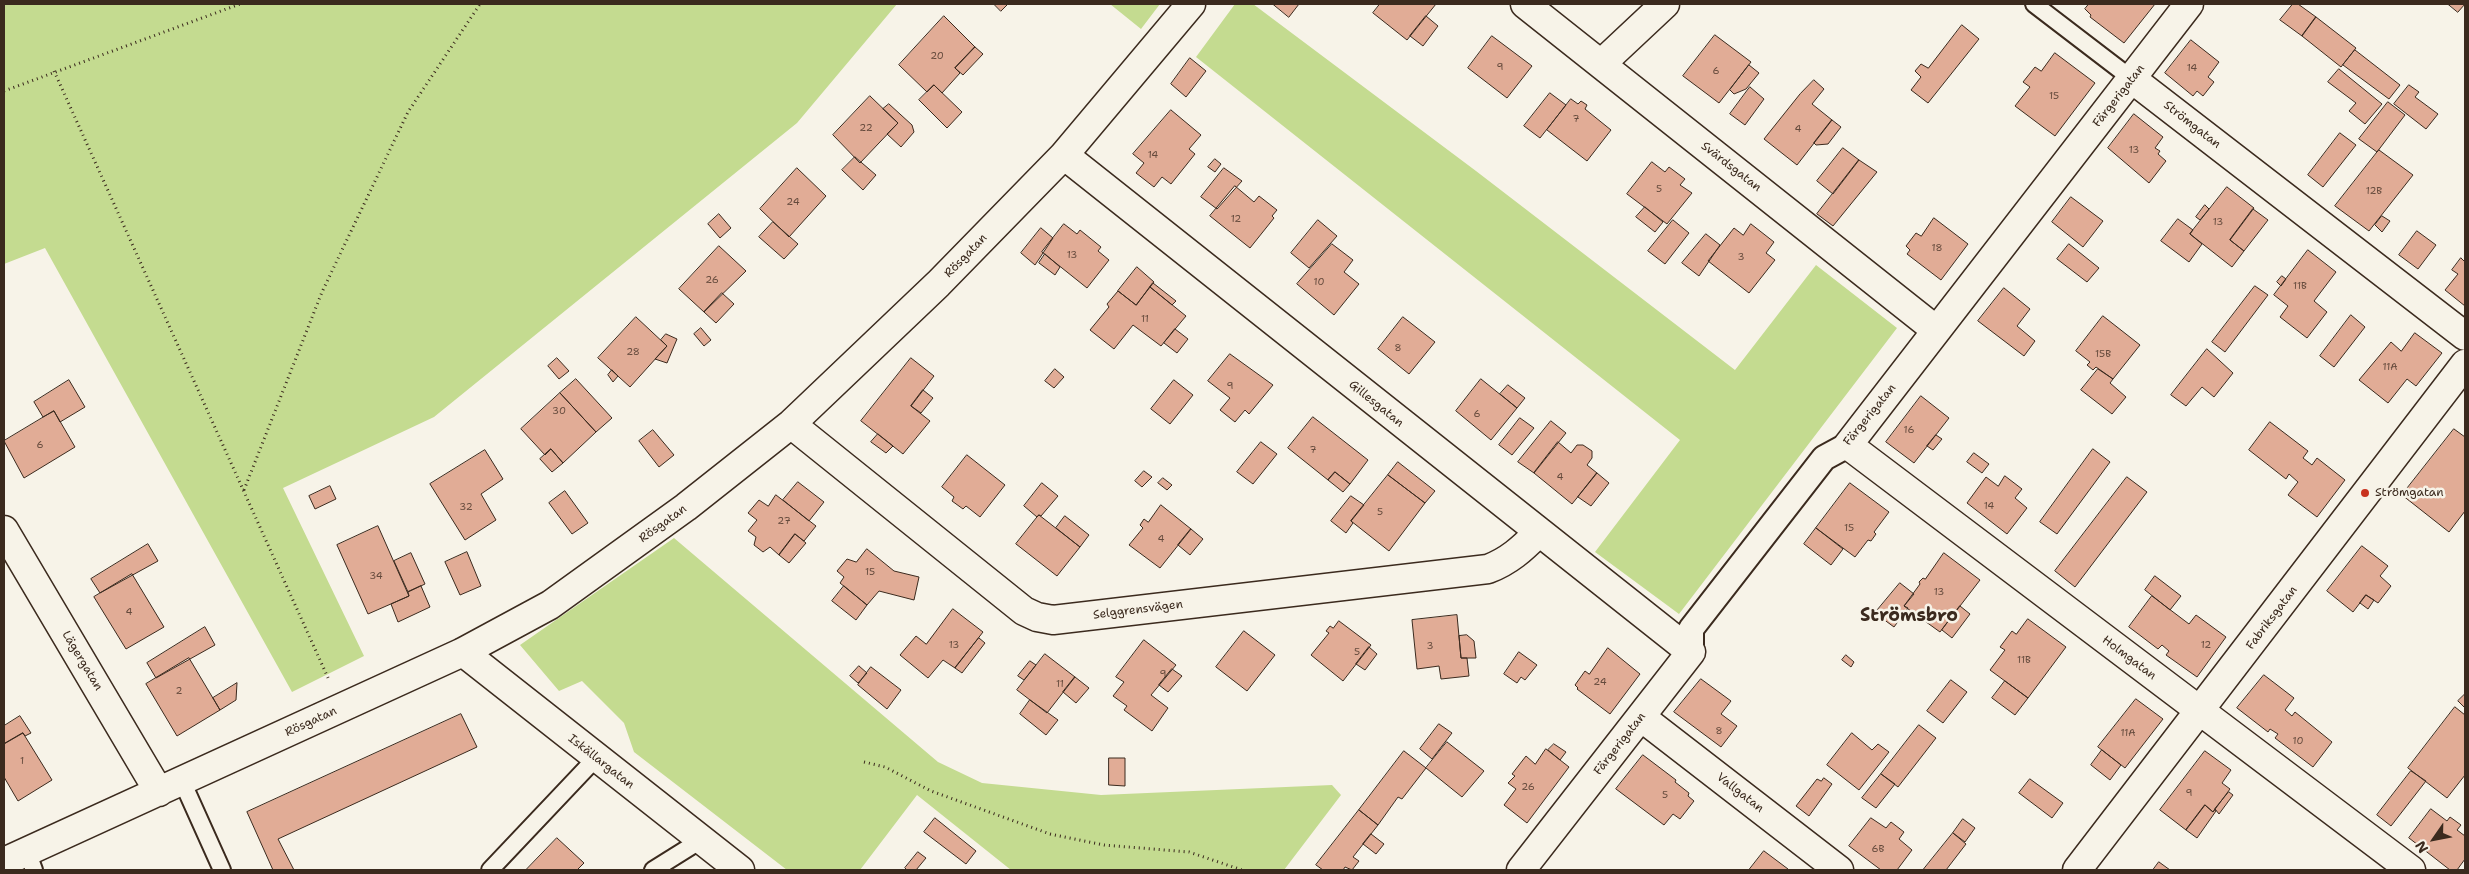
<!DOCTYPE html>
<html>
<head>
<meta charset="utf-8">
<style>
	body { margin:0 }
	#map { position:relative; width:2469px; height:874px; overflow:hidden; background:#f7f3e8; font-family:"Shantell Sans",sans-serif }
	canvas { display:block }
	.frame { position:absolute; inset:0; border:5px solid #3b2a1e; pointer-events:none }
	.north { position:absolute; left:2409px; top:814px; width:50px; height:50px; -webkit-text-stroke:4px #f7f3e8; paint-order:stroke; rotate:237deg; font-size:14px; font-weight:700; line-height:20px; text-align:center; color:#3b2a1e }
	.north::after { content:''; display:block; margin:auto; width:18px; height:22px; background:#3b2a1e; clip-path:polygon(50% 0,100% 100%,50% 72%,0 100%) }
</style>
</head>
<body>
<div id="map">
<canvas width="2469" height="874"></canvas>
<div class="frame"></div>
<div class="north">N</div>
</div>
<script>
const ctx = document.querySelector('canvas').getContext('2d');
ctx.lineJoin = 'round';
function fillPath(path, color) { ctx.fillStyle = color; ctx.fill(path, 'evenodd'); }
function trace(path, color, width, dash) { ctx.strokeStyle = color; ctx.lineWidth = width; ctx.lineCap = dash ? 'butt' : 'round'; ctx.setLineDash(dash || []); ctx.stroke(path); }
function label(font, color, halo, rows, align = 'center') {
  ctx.font = font + ' "Shantell Sans",sans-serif'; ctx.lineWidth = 5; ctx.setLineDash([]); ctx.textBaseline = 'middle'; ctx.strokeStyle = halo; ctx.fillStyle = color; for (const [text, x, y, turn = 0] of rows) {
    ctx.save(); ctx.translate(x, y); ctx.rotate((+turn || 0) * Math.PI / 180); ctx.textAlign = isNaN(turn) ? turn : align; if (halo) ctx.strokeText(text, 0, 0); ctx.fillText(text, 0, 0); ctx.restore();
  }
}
const green = new Path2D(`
	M4 4H897L797 123 434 417 283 488 364 656 292 692 45 248 4 264Z
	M1110 4H1160L1141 29Z
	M1235 4H1253L1476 171 1735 370 1816 265 1897 328 1679 614 1595 552 1680 440 1196 57Z
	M674 538 938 762 982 783 1101 795 1332 785 1341 795 1284 870H1011L917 795 860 870H787L634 752 624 723 582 681 559 691 520 645Z`);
const building = new Path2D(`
	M994 4H1008L1001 11Z
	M1273 4H1299L1289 17Z
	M1380 4H1436L1407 40 1373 13Z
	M2089 4H2155L2124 43 2090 17 2091 15 2085 9Z
	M2293 4H2298L2316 17 2302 36 2280 20Z
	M2448 4H2465L2458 12Z
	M944 16 975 47 955 68 960 73 942 93 934 85 927 92 899 65Z
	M1426 16 1438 26 1423 46 1410 36Z
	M2316 17 2356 48 2341 67 2302 36Z
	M1962 25 1979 39 1928 103 1911 90 1921 77 1915 71 1921 64 1928 68Z
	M1715 35 1751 62 1719 103 1683 76Z
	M1492 36 1532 66 1507 98 1468 68Z
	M2191 40 2219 62 2208 77 2214 82 2203 96 2197 91 2193 96 2165 73Z
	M975 47 983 54 963 75 955 68Z
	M2355 50 2400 85 2389 99 2343 65Z
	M2055 53 2095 83 2055 136 2015 106 2030 87 2023 82 2035 67 2041 71Z
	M1190 58 1206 71 1186 97 1171 84Z
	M1749 65 1759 73 1746 89 1734 94 1730 90Z
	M2339 69 2382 104 2365 124 2349 111 2356 103 2328 82Z
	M1814 80 1824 89 1812 104 1832 120 1797 165 1764 139 1800 94Z
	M934 85 962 112 947 128 919 100Z
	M2409 85 2419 92 2415 97 2438 114 2426 129 2394 104Z
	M1750 87 1764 99 1745 125 1730 114Z
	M1550 93 1566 105 1540 138 1524 126Z
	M870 96 898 123 860 163 833 135Z
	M1571 99 1578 104 1581 101 1587 105 1585 109 1611 130 1587 161 1547 130Z
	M2388 102 2405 115 2377 152 2359 139Z
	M889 104 912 125 914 132 901 147 887 134 898 123 883 109Z
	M1171 110 1201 135 1189 149 1195 154 1171 184 1162 177 1154 187 1136 173 1144 163 1133 154Z
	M2134 114 2163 137 2155 148 2160 151 2158 154 2166 161 2149 183 2108 148Z
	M1832 120 1841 127 1828 144 1816 145 1814 143Z
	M2340 133 2356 145 2323 187 2308 175Z
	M1843 148 1859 160 1833 194 1817 181Z
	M2379 150 2413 175 2369 231 2335 206Z
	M855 157 876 175 863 190 842 170Z
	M1215 159 1221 164 1215 172 1208 167Z
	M1859 160 1877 172 1833 226 1817 214Z
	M1652 162 1665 172 1669 167 1685 179 1680 185 1692 193 1667 224 1627 194Z
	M797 168 826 196 789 237 760 209Z
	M1224 168 1242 181 1217 209 1201 197Z
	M1235 186 1254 202 1259 196 1277 210 1272 216 1274 218 1250 248 1210 216Z
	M2227 187 2254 208 2230 240 2244 251 2232 267 2190 234Z
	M2071 197 2103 221 2083 247 2052 222Z
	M2205 205 2209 209 2200 220 2196 217Z
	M1645 207 1663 222 1655 232 1636 217Z
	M2253 209 2268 220 2244 251 2230 240Z
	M719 214 731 228 720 238 708 224Z
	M2382 216 2390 221 2382 232 2375 225Z
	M1934 218 1968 244 1941 280 1907 254 1910 250 1906 246 1916 233 1921 236Z
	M2178 219 2193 230 2190 234 2202 244 2189 262 2161 241Z
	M1318 220 1337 236 1309 268 1291 253Z
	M1673 220 1689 233 1665 264 1648 251Z
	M773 222 798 244 784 259 759 237Z
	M1064 224 1077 234 1080 230 1101 247 1098 251 1109 260 1087 288 1042 252Z
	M1751 224 1774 242 1766 253 1775 260 1749 293 1708 261 1734 228 1743 235Z
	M1041 228 1053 238 1035 265 1021 253Z
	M2417 231 2436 245 2418 269 2399 255Z
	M1706 234 1720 245 1699 276 1682 263Z
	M1332 244 1353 260 1344 272 1359 284 1334 315 1297 284Z
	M2069 244 2099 268 2087 282 2057 259Z
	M719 246 746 271 704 312 679 289Z
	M2308 250 2336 272 2314 301 2327 312 2307 338 2280 317 2288 306 2274 295Z
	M1045 254 1060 267 1055 275 1039 263Z
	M2461 258 2465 262V306L2445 290 2458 274 2452 270Z
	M1137 267 1154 282 1136 305 1118 291Z
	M2282 276 2286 279 2281 286 2277 282Z
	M1153 283 1176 301 1172 305 1150 287Z
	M2255 286 2268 295 2225 352 2212 342Z
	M1150 287 1186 316 1161 346 1133 325 1114 349 1090 330 1109 307 1107 304 1118 291 1136 305Z
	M2004 288 2030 309 2017 326 2035 341 2024 356 1978 321Z
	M722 293 734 304 716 323 704 312Z
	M2351 315 2365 327 2334 367 2320 356Z
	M2103 316 2140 345 2113 379 2096 367 2093 370 2087 365 2090 362 2076 351Z
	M636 317 667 346 630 387 598 358Z
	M1403 317 1435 342 1409 374 1378 349Z
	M701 328 711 340 704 346 694 334Z
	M1175 329 1188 339 1177 353 1164 343Z
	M2415 333 2442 353 2416 386 2407 379 2388 403 2359 380 2391 342 2401 351Z
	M666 334 677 339 667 363 655 359 667 346 661 340Z
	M2207 349 2233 373 2214 397 2202 387 2186 406 2171 395Z
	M1230 354 1273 385 1249 414 1245 410 1235 422 1220 410 1230 398 1208 381Z
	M557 358 569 371 559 379 548 366Z
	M911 358 934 376 911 406 930 421 903 454 861 421Z
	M1055 369 1064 377 1054 388 1045 381Z
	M2098 369 2113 379 2110 383 2126 397 2112 414 2081 390Z
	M612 370 618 376 613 382 608 375Z
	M576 379 612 418 596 432 560 393Z
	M1481 379 1517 408 1491 440 1456 411Z
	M69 380 85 407 60 422 54 411 43 417 34 402Z
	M1174 380 1193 395 1170 424 1151 409Z
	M1508 385 1525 398 1517 408 1500 394Z
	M923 390 933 398 921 413 911 406Z
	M560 393 596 432 563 463 551 449 545 455 521 429Z
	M1921 396 1949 418 1914 463 1886 442Z
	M54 411 75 447 24 478 4 441Z
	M1313 417 1368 460 1350 484 1335 472 1328 480 1288 448Z
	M1520 418 1534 428 1512 455 1499 445Z
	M1551 421 1566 433 1534 473 1518 462Z
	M2270 422 2308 451 2303 458 2312 465 2317 458 2345 480 2317 517 2288 495 2298 482 2289 474 2286 479 2249 450Z
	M2454 429 2465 437V511L2449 532 2402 495Z
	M653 430 674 455 659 467 639 441Z
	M878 434 893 446 886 453 871 442Z
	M1936 435 1942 439 1933 450 1927 446Z
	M1261 442 1277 454 1253 484 1237 472Z
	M1558 442 1571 453 1577 445H1583L1592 451V458L1587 465 1597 473 1572 504 1534 473Z
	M551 449 563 463 552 472 540 459Z
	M2093 449 2110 462 2057 534 2040 522Z
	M485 450 503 479 481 494 496 520 465 540 430 484Z
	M1974 453 1989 464 1982 473 1967 462Z
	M967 455 1005 485 980 517 966 506 963 509 952 501 954 497 942 487Z
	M1398 462 1435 491 1425 503 1388 475Z
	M1144 471 1152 477 1142 487 1135 481Z
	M1335 472 1350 484 1343 492 1328 480Z
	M1597 473 1609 483 1591 506 1578 497Z
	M1388 475 1425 503 1389 551 1351 521Z
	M2005 476 2022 489 2015 498 2027 508 2007 534 1967 503 1986 477 1998 486Z
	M2127 477 2147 492 2075 587 2055 571Z
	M1163 478 1172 485 1167 490 1158 483Z
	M798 482 824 502 809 521 783 500Z
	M1042 483 1058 496 1041 516 1039 515 1037 517 1024 506Z
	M1850 483 1889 512 1874 532 1876 534 1871 541 1868 540 1855 557 1816 528Z
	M330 486 336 499 315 509 309 496Z
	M565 491 588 523 572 534 549 503Z
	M776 495 816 526 804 541 795 534 779 555 770 547 763 552 754 545 756 537 748 531 757 520 748 513 759 500 768 506Z
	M1351 496 1364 505 1351 521 1353 523 1346 533 1331 521Z
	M1161 505 1191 529 1160 568 1129 545 1143 528 1140 525 1144 519 1148 522Z
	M1039 515 1080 547 1057 576 1016 544Z
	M1065 516 1089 535 1080 547 1056 528Z
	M378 526 409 596 368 614 337 545Z
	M1816 528 1843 549 1831 565 1804 544Z
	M1191 529 1203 539 1190 555 1178 545Z
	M795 534 806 543 789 563 779 555Z
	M148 544 158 561 100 593 91 579Z
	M2362 546 2388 566 2380 576 2391 586 2378 603 2366 595 2353 612 2327 591Z
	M867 549 894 571 919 577 914 600 879 591 867 605 840 583 844 577 837 571 847 559 856 562Z
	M467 552 481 586 460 595 445 562Z
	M411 553 425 584 408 592 394 561Z
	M1944 553 1980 580 1940 632 1904 606 1920 584 1919 582 1923 578 1925 579Z
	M132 574 164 627 126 649 94 597Z
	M2155 576 2181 596 2170 610 2145 590Z
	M1900 583 1914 594 1904 606 1908 608 1894 627 1875 613Z
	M421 586 430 607 398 622 391 604 409 596 408 592Z
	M844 586 867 605 856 620 832 601Z
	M2366 595 2374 600 2368 609 2360 603Z
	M2152 596 2189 624 2196 615 2226 637 2197 677 2166 655 2169 651 2162 645 2158 649 2129 627Z
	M1960 606 1970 614 1952 638 1942 630Z
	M953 609 983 632 955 668 943 660 928 678 900 655 916 636 926 644Z
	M1457 615 1461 658H1467L1469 676 1441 679 1439 666 1417 669 1412 620Z
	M2028 619 2066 647 2028 698 1990 670 2005 650 2000 647 2012 631 2016 634Z
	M1339 621 1371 645 1343 681 1311 655 1329 633 1326 631 1330 626 1333 628Z
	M205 627 215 645 156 678 147 663Z
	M1244 631 1275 655 1247 691 1216 667Z
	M1467 635 1474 641 1476 658H1461L1459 636Z
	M979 638 985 643 962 673 955 668Z
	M1144 640 1176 665 1151 695 1168 708 1152 731 1124 710 1127 706 1113 696 1124 682 1116 677Z
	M1369 647 1377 654 1365 670 1356 664Z
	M1608 648 1640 674 1610 714 1577 689 1578 688 1575 685 1585 671 1589 674Z
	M1519 652 1537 665 1525 680 1521 677 1517 683 1504 674Z
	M1045 654 1075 677 1047 713 1017 690Z
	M1846 655 1854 662 1851 667 1842 660Z
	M189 658 220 710 177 736 146 684Z
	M1030 661 1036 665 1024 680 1018 676Z
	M859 666 867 673 858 683 850 676Z
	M871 667 901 690 887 709 858 685Z
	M1172 669 1182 676 1168 692 1159 685Z
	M2264 675 2294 698 2285 710 2292 716 2295 712 2332 742 2313 767 2275 738 2278 734 2270 729 2268 732 2237 708Z
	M1075 677 1089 688 1076 703 1063 692Z
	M1701 679 1731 701 1721 714 1737 726 1721 747 1674 712Z
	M1951 680 1967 692 1943 723 1927 711Z
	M2005 681 2028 698 2015 715 1992 698Z
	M237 683 236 700 220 710 213 698Z
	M2465 694V708L2458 701Z
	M2136 699 2163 719 2125 768 2098 747Z
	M1030 700 1058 720 1046 735 1020 714Z
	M2455 707 2465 715V775L2447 798 2408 768Z
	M461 714 477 747 278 839 294 870H273L247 812Z
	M20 716 31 733 25 736 23 733 4 744V726Z
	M1439 724 1452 733 1432 759 1420 749Z
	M1919 725 1936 738 1898 787 1881 774Z
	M23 733 52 780 18 801 4 777V744Z
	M1852 733 1872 750 1878 744 1889 752 1859 790 1827 765Z
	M1447 742 1484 771 1462 797 1426 768Z
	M1554 744 1566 752 1560 760 1548 750Z
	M1546 749 1569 767 1527 823 1504 805 1516 789 1508 783 1515 776 1512 774 1526 756 1535 764Z
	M2102 750 2121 765 2110 780 2091 765Z
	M1404 751 1426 768 1402 799 1398 797 1378 825 1359 810Z
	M2205 751 2231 770 2222 783 2230 789 2213 812 2205 805 2186 830 2160 810Z
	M1643 755 1676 780 1675 782 1689 793 1688 796 1694 801 1680 819 1673 814 1664 825 1616 789Z
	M1109 758H1125V786L1109 785Z
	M2411 771 2426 781 2391 826 2377 815Z
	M1881 774 1895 784 1876 808 1862 798Z
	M1824 778 1832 784 1809 816 1796 806 1817 779 1821 781Z
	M2030 779 2063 803 2052 818 2019 793Z
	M2229 792 2233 795 2219 814 2215 809Z
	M2205 805 2213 812 2215 809 2216 811 2197 838 2186 830Z
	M2431 809 2447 821 2450 817 2461 825 2457 830 2465 836V859L2457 870H2450L2409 838Z
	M1359 810 1378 825 1353 857 1359 861 1352 870 1345 867 1343 870H1323L1316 865Z
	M935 818 976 851 966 864 924 832Z
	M1871 818 1886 828 1891 822 1904 832 1899 839 1912 850 1897 870H1881L1849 846Z
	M1963 819 1975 828 1965 842 1953 833Z
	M1953 833 1966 844 1946 870H1926L1924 869Z
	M1371 834 1384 844 1376 854 1363 844Z
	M557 838 584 863 577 870H526Z
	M1764 851 1788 869 1787 870H1749Z
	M918 852 926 858 916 870H907L905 868Z
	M2159 862 2170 870H2153Z`);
const path = new Path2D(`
	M54 71 329 680
	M4 91 240 4
	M244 490 322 292 408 112 480 4
	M864 762 885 767 931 791 1050 834 1104 845 1189 852 1242 870`);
const service = new Path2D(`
	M2034 4 2132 79
	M182 781 222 870
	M27 851 34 870
	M490 870 596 758
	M653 870 701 840`);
const pedestrian = new Path2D(`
	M1691 652V629L1824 458 1848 445`);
const minor = new Path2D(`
	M1525 4 1936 330
	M2189 4 1848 445 2411 870
	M1601 64 1665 4
	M2132 79 2465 336
	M1064 155 1691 652 1521 870
	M791 424 1024 611 1037 617 1053 620 1488 569C1509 561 1522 549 1538 533
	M4 530 159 792
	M463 652 740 870
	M1641 717 1839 870
	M4 862 463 652 550 605 686 507 791 424 938 284 1064 155 1191 4
	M2077 870 2465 364`);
const markers = [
	[2365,493,5,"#c8321e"]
];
const numberNames = [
	["20",937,56],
	["9",1500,67],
	["14",2192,68],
	["6",1716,71],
	["15",2054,96],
	["7",1576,119],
	["22",866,128],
	["4",1798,129],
	["13",2134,150],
	["14",1153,155],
	["5",1659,189],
	["12B",2374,191],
	["24",793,202],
	["12",1236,219],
	["13",2218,222],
	["18",1937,248],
	["13",1072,255],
	["3",1741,257],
	["26",712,280],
	["10",1319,282],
	["11B",2300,286],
	["11",1145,319],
	["8",1398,348],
	["28",633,352],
	["15B",2103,354],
	["11A",2390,367],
	["9",1230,386],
	["30",559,411],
	["6",1477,414],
	["16",1909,430],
	["6",40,445],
	["7",1313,450],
	["4",1560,477],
	["14",1989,506],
	["32",466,507],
	["5",1380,512],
	["27",784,521],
	["15",1849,528],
	["4",1161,539],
	["15",870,572],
	["34",376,576],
	["13",1939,592],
	["4",129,612],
	["13",954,645],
	["12",2206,645],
	["3",1430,646],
	["5",1357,652],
	["11B",2024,660],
	["9",1163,674],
	["24",1600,682],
	["11",1060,684],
	["2",179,691],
	["8",1719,731],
	["11A",2128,733],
	["10",2298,741],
	["1",22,761],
	["26",1528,787],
	["9",2189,793],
	["5",1665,795],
	["6B",1878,849]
];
const streetNames = [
	["Färgerigatan",2119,96,-52],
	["Strömgatan",2192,125,38],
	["Svärdsgatan",1731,167,38],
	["Rösgatan",966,256,-46],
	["Gillesgatan",1376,404,39],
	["Färgerigatan",1870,415,-51],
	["Rösgatan",663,524,-36],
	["Selggrensvägen",1138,610,-7],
	["Fabriksgatan",2272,618,-53],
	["Holmgatan",2129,658,37],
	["Lägergatan",82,661,59],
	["Rösgatan",311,722,-25],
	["Färgerigatan",1620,744,-52],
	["Iskällargatan",601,762,38],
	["Vallgatan",1740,793,38]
];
const poiNames = [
	["Strömgatan",2375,493]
];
const districtNames = [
	["Strömsbro",1909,616]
];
fillPath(green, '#c4db90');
fillPath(building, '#e1ac96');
trace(building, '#3b2a1e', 1);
trace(service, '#3b2a1e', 20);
trace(pedestrian, '#3b2a1e', 28);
trace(minor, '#3b2a1e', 31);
trace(path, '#3b2a1e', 3, [1, 4]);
trace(service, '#f7f3e8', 16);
trace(pedestrian, '#f7f3e8', 24);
trace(minor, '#f7f3e8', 28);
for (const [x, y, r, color] of markers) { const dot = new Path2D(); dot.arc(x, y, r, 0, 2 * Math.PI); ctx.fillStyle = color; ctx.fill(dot); trace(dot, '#f7f3e8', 2); }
label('10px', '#644a3c', null, numberNames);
label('12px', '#3b2a1e', '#f7f3e8', streetNames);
label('12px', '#3b2a1e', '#f7f3e8', poiNames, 'left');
label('bold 18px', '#3b2a1e', '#f7f3e8', districtNames);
</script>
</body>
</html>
